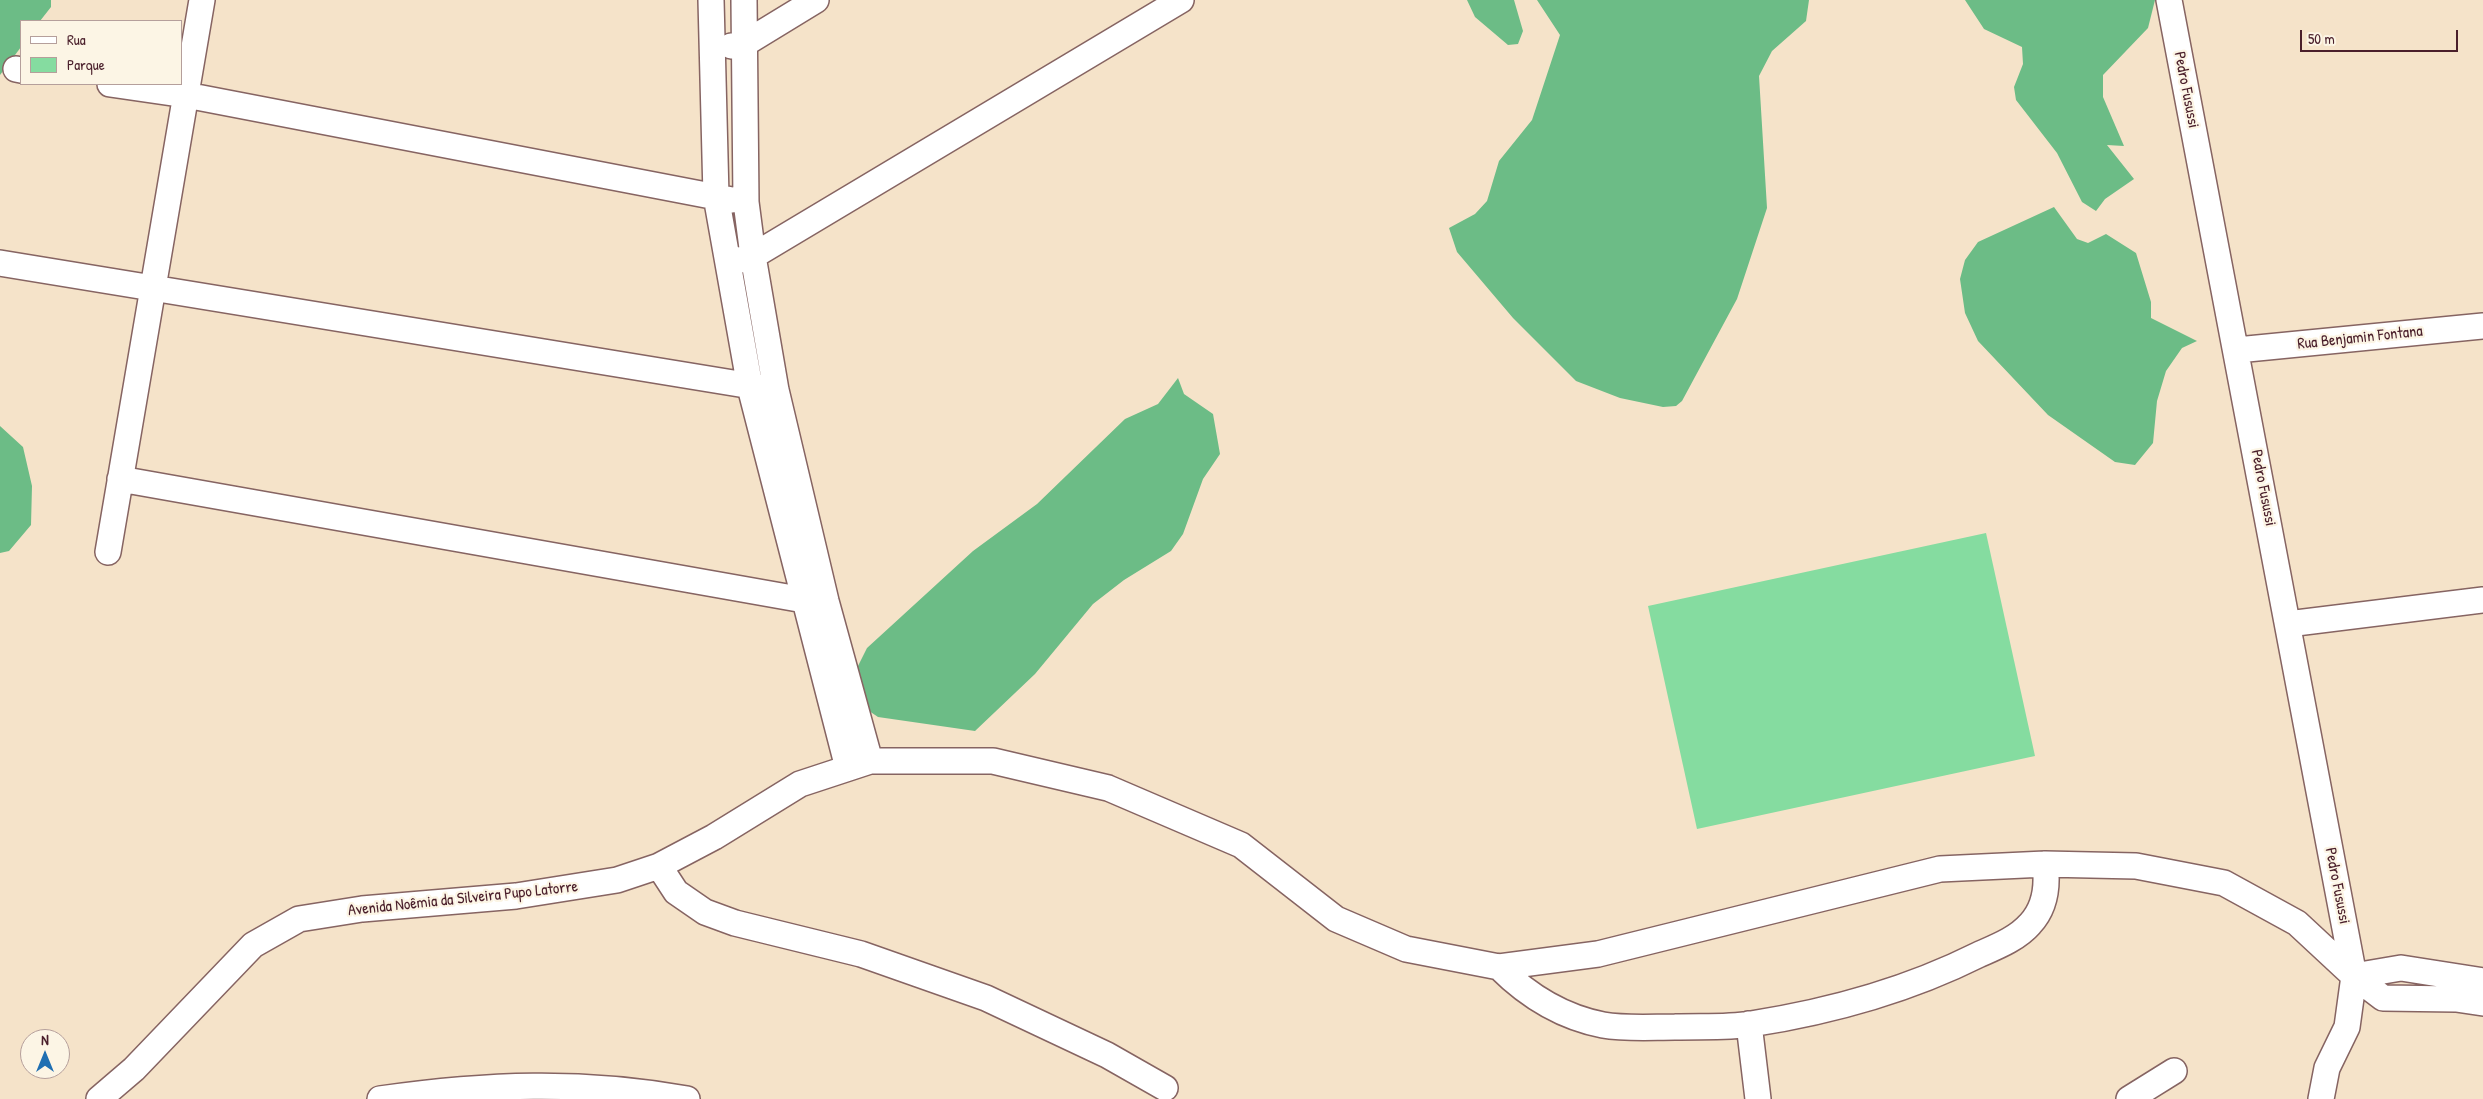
<!DOCTYPE html>
<html>
<head>
<meta charset="utf-8">
<style>
	body { margin:0 }
	#map { position:relative; width:2483px; height:1099px; overflow:hidden; background:#f5e3c9; font-family:"Patrick Hand",sans-serif }
	canvas { display:block }
	.legend { position:absolute; left:20px; top:20px; width:162px; height:65px; box-sizing:border-box; background:#fcf5e5; border:1px solid #b59f9b; margin:0; padding:6px 9px; list-style:none; font-size:15px; color:#4a1f2b }
	.legend li { display:flex; align-items:center; gap:10px; height:25px }
	.legend b { width:25px; border:1px solid #b59f9b }
	.north { position:absolute; left:20px; top:1029px; width:50px; height:50px; box-sizing:border-box; background:#fcf5e5; border:1px solid #b59f9b; border-radius:50%; rotate:0deg; font-size:14px; font-weight:700; line-height:20px; text-align:center; color:#4a1f2b }
	.north::after { content:''; display:block; margin:auto; width:18px; height:22px; background:#1f6fb2; clip-path:polygon(50% 0,100% 100%,50% 72%,0 100%) }
	.scale { position:absolute; left:2300px; top:30px; width:158px; height:22px; box-sizing:border-box; border:2px solid #4a1f2b; border-top:0; padding-left:6px; font-size:15px; line-height:18px; white-space:nowrap; color:#4a1f2b; -webkit-text-stroke:4px #fcf5e5; paint-order:stroke }
</style>
</head>
<body>
<div id="map">
<canvas width="2483" height="1099"></canvas>
<ul class="legend">
<li><b style="height:6px;background:#fff"></b>Rua</li>
<li><b style="height:14px;background:#85dca0"></b>Parque</li>
</ul>
<div class="north">N</div>
<div class="scale">50 m</div>
</div>
<script>
const ctx = document.querySelector('canvas').getContext('2d');
ctx.lineJoin = 'round';
function fillPath(path, color) { ctx.fillStyle = color; ctx.fill(path, 'evenodd'); }
function trace(path, color, width, dash) { ctx.strokeStyle = color; ctx.lineWidth = width; ctx.lineCap = dash ? 'butt' : 'round'; ctx.setLineDash(dash || []); ctx.stroke(path); }
function label(font, color, halo, rows, align = 'center') {
  ctx.font = font + ' "Patrick Hand",sans-serif'; ctx.lineWidth = 4.5; ctx.setLineDash([]); ctx.textBaseline = 'middle'; ctx.strokeStyle = halo; ctx.fillStyle = color; for (const [text, x, y, turn = 0] of rows) {
    ctx.save(); ctx.translate(x, y); ctx.rotate((+turn || 0) * Math.PI / 180); ctx.textAlign = isNaN(turn) ? turn : align; if (halo) ctx.strokeText(text, 0, 0); ctx.fillText(text, 0, 0); ctx.restore();
  }
}
const green = new Path2D(`
	M1986 533 2035 756 1697 829 1648 606Z`);
const forest = new Path2D(`
	M0 0H51V7L40 21H21V47L0 75Z
	M1467 0H1514L1523 31 1518 44 1508 45 1475 17Z
	M1537 0H1809L1806 21 1772 51 1759 76 1767 208 1737 299 1682 401 1676 406 1663 407 1620 398 1576 381 1513 318 1457 252 1449 228 1475 214 1487 201 1499 161 1532 120 1560 35Z
	M1965 0H2155L2148 28 2103 75V97L2124 146 2107 145 2134 179 2105 199 2096 211 2082 202 2057 153 2016 100 2014 87 2023 64 2022 47 1984 29Z
	M2054 207 2077 239 2088 243 2106 234 2136 253 2151 302V318L2197 341 2182 348 2166 371 2157 401 2153 443 2135 465 2115 462 2048 415 1978 341 1965 313 1960 279 1965 260 1978 242Z
	M1178 378 1184 394 1213 414 1220 454 1203 479 1183 534 1171 551 1124 580 1093 604 1035 674 975 731 878 717 844 694 867 648 973 551 1037 504 1125 419 1158 404Z
	M0 426 23 447 32 486 31 525 9 551 0 553Z`);
const minor = new Path2D(`
	M711 0 716 196 750 387 848 768
	M744 0 746 202 753 256 776 390 826 601 870 761
	M2169 0 2354 976 2347 1027 2327 1068 2321 1099
	M731 46 744 44 816 0
	M16 69 21 70
	M110 84 186 95 732 200
	M740 260 753 256 1181 0
	M0 263 776 390
	M2237 350 2483 326
	M120 479 804 600 819 601
	M108 552 202 0
	M2288 624 2483 600
	M659 866 676 892 705 912 735 923 861 954 986 998 1107 1055 1165 1088
	M1499 967C1529 997 1562 1017 1603 1025 1626 1029 1652 1027 1675 1027 1700 1026 1727 1028 1751 1024 1828 1012 1908 990 1978 955 1996 947 2017 939 2030 924 2045 908 2048 886 2045 864
	M2354 976 2401 968 2483 981
	M1749 1024 1758 1099
	M99 1099 134 1069 253 945 299 919 362 909 516 896 617 880 659 866 714 837 800 784 870 761H993L1108 788 1241 845 1336 919 1406 949 1499 967 1598 954 1940 869 2045 864 2136 866 2224 883 2297 923 2354 976 2383 998 2456 999 2483 1003
	M380 1099C486 1084 580 1080 687 1099
	M2129 1099 2174 1071`);
const streetNames = [
	["Pedro Fusussi",2186,90,79],
	["Rua Benjamin Fontana",2360,338,-6],
	["Pedro Fusussi",2263,488,79],
	["Pedro Fusussi",2337,886,79],
	["Avenida Noêmia da Silveira Pupo Latorre",463,899,-6]
];
fillPath(green, '#85dca0');
fillPath(forest, '#6cbc86');
trace(minor, '#866462', 28);
trace(minor, '#fff', 25);
label('16px', '#4a1f2b', '#fcf5e5', streetNames);
</script>
</body>
</html>
